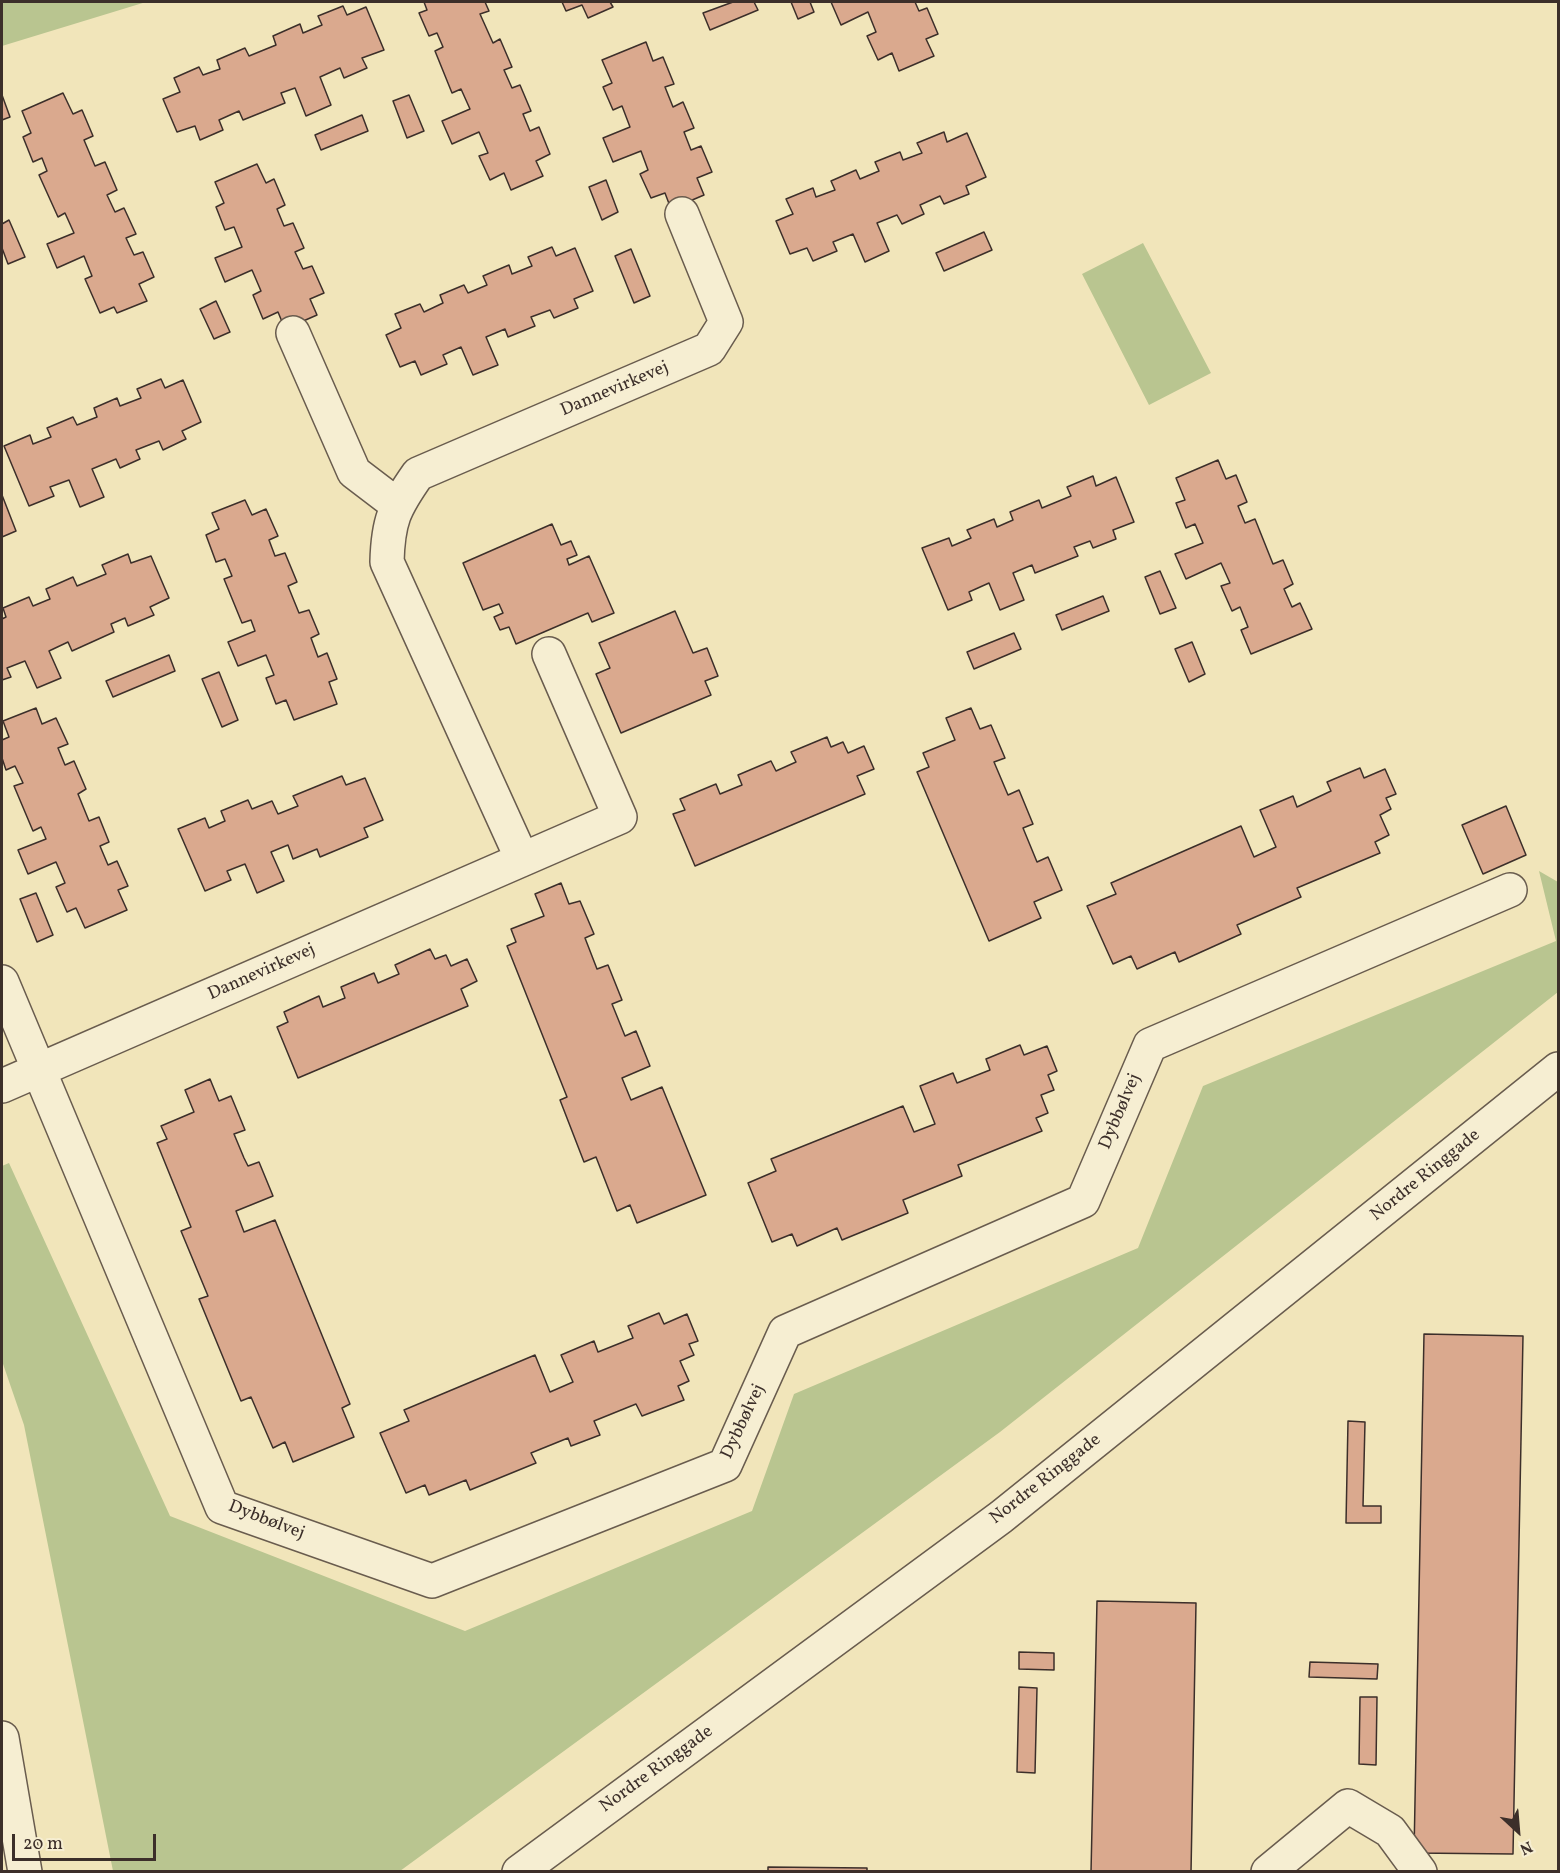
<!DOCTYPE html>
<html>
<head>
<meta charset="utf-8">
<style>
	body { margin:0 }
	#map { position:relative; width:1560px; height:1873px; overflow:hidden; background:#f1e5ba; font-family:Vollkorn,serif }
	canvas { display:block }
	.frame { position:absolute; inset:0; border:3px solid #3c2f2a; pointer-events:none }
	.north { position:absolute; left:1488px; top:1801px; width:60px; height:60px; -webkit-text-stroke:4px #f6eed2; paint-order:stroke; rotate:154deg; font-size:16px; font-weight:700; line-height:24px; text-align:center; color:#3c2f2a }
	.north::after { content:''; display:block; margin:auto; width:21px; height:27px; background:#3c2f2a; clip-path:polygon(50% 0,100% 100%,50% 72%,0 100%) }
	.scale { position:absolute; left:12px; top:1834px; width:144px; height:27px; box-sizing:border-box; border:3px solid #3c2f2a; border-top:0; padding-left:8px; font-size:18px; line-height:21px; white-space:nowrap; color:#3c2f2a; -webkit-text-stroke:4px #f6eed2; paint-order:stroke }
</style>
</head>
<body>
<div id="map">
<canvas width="1560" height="1873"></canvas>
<div class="frame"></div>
<div class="north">N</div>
<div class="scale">20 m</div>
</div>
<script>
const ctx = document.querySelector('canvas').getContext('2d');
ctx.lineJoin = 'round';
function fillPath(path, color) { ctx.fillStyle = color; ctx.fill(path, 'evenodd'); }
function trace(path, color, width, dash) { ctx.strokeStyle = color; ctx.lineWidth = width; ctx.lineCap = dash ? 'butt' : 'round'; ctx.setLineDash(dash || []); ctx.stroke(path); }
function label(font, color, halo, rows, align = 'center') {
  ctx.font = font + ' Vollkorn,serif'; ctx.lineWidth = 5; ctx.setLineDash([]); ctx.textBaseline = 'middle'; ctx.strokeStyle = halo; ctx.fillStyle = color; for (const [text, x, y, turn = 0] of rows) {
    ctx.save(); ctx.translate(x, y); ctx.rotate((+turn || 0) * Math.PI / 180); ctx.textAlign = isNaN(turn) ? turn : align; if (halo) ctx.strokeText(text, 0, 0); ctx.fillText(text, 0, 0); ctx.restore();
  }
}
const green = new Path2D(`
	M2 2H146L2 46Z
	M1143 243 1211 373 1149 405 1082 274Z
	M1539 871 1558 882V992L1000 1432 400 1871H113L24 1425 2 1361V1166L9 1163 170 1516 465 1631 752 1511 794 1394 1138 1248 1203 1086 1556 941Z`);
const building = new Path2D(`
	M424 2H485L489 11 480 14 493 43 500 39 512 67 504 70 512 88 520 85 531 111 523 114 530 131 539 127 550 154 536 161 543 176 511 190 504 173 490 180 479 156 488 153 479 132 452 144 442 121 470 109 461 89 452 93 435 51 443 47 437 33 429 36 419 13 427 10Z
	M562 2H610L613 7 588 18 582 5 566 11Z
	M733 2H754L758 10 710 30 703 13Z
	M791 2H810L814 12 798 19Z
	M831 2H915L919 11 927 8 938 34 926 39 934 56 899 71 892 53 878 60 867 36 876 32 868 12 841 25Z
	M343 6 347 15 366 7 384 50 362 58 367 68 344 78 340 68 320 77 331 105 306 116 295 88 281 93 285 103 243 120 239 111 219 120 223 130 200 140 195 126 177 132 163 99 180 92 174 78 199 67 203 75 220 69 217 60 245 48 249 56 276 45 273 36 300 24 303 33 322 25 318 16Z
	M646 42 653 61 663 57 674 84 665 87 673 107 683 102 694 128 684 132 691 150 701 146 712 172 697 178 704 195 671 209 665 193 651 198 640 174 648 170 641 151 613 162 603 138 630 127 622 106 613 110 603 87 612 83 602 60Z
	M63 93 73 114 82 110 93 136 84 140 95 166 105 162 117 190 107 195 115 212 124 208 136 234 126 238 134 255 143 252 154 277 139 284 147 301 117 313 114 307 100 313 85 279 92 276 84 256 57 268 47 244 74 233 65 213 58 217 39 175 47 171 42 158 33 162 23 137 31 133 22 111Z
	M2 95 10 117 2 120Z
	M409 95 424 131 407 138 393 101Z
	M362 115 368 131 321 150 315 135Z
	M944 132 947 142 967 133 986 177 966 186 969 194 944 204 940 196 920 205 924 214 902 224 897 215 877 223 889 251 865 262 853 234 833 242 837 251 813 261 807 248 790 254 776 221 793 214 786 199 813 188 816 197 835 190 831 181 856 170 860 179 879 171 875 162 900 152 903 160 922 153 917 143Z
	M257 164 266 183 274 179 285 205 277 209 284 226 293 223 304 248 295 252 303 269 312 266 324 293 310 299 317 315 285 329 278 312 263 319 253 295 261 291 252 270 225 282 215 258 242 247 234 227 225 230 216 207 224 203 215 182Z
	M606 180 618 212 602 220 589 187Z
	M9 220 25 257 8 264 2 248V224Z
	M984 232 992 250 944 271 936 253Z
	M552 247 556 256 575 248 593 291 574 299 578 308 554 318 550 310 531 317 535 326 508 337 505 329 486 337 498 365 473 375 461 347 443 355 447 364 421 375 415 361 400 367 386 335 401 328 395 314 420 304 424 312 443 303 440 295 464 285 468 293 487 285 483 276 509 265 512 274 532 266 528 257Z
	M631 249 650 296 634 303 615 256Z
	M216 301 230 332 214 339 200 309Z
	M161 379 165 388 183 380 201 422 182 431 186 439 163 450 159 441 136 450 140 459 120 468 116 459 92 469 104 497 80 507 69 480 50 487 54 496 29 506 4 446 30 435 33 444 51 437 47 428 73 417 77 425 97 417 94 408 117 398 120 406 141 398 137 389Z
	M1218 460 1226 479 1236 475 1247 502 1238 506 1245 523 1255 519 1273 564 1283 560 1293 584 1284 589 1292 607 1300 603 1312 629 1251 654 1241 630 1248 627 1240 607 1232 611 1221 586 1230 583 1221 563 1186 579 1175 554 1203 543 1195 524 1186 528 1176 503 1185 500 1176 478Z
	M1093 476 1096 486 1116 477 1134 522 1113 530 1116 539 1093 548 1090 541 1074 547 1078 556 1035 573 1032 565 1013 573 1024 600 1000 610 989 583 969 592 972 600 948 610 922 548 949 538 952 546 971 538 967 530 994 519 997 527 1013 520 1010 512 1039 500 1042 508 1071 496 1067 487Z
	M2 495 16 531 2 537Z
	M245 500 252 515 266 509 278 536 269 540 275 556 285 553 297 582 288 586 299 613 309 610 319 634 311 638 318 657 327 653 337 679 329 682 337 704 294 720 286 700 276 704 266 678 274 675 266 655 238 666 228 642 255 631 251 620 242 623 224 579 232 576 225 559 216 562 206 535 219 529 212 513Z
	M552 524 561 545 571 541 577 555 567 559 569 565 589 556 614 613 592 622 588 613 516 644 509 627 500 630 494 617 503 613 499 604 483 610 463 563Z
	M128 554 131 563 151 556 169 598 150 607 154 615 128 626 125 618 111 624 114 632 72 651 68 642 49 651 61 678 37 688 25 661 7 668 11 677 2 680V619L6 617 3 608 29 597 33 606 50 599 46 589 73 577 77 586 106 574 102 565Z
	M1160 571 1176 608 1160 614 1145 577Z
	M1103 596 1109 611 1062 630 1056 615Z
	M675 611 693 653 707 648 718 676 705 681 711 695 621 733 596 674 610 668 599 643Z
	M1014 633 1021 649 974 669 967 652Z
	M1192 642 1205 674 1189 682 1175 649Z
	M169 655 175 671 113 697 106 681Z
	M219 672 238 720 222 727 202 679Z
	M36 708 42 724 56 718 68 744 58 748 65 765 74 761 86 789 78 794 89 821 99 817 109 842 100 846 108 865 117 861 128 886 118 890 127 910 85 928 76 908 67 912 56 887 65 883 56 862 28 874 18 850 46 839 41 827 33 831 14 786 23 783 15 766 6 770 2 758V740L9 737 3 721Z
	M971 708 980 729 991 725 1005 758 994 762 1008 795 1019 790 1033 824 1023 828 1037 862 1048 857 1062 890 1034 902 1041 918 989 941 917 772 929 767 923 753 955 740 946 718Z
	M827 737 831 747 843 742 848 753 864 746 874 769 857 776 865 794 695 866 673 814 685 810 680 799 716 784 720 794 742 785 738 775 771 761 776 771 796 762 791 752Z
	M1360 768 1364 778 1385 769 1396 794 1386 798 1391 809 1380 815 1389 835 1375 842 1380 853 1297 888 1301 897 1237 925 1241 934 1179 962 1175 952 1137 969 1131 956 1113 964 1087 906 1116 894 1111 883 1241 826 1254 857 1276 847 1260 810 1293 796 1297 807 1331 791 1327 782Z
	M342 776 346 785 365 778 383 820 364 828 368 837 320 857 317 849 293 859 288 845 271 852 284 881 257 893 245 864 227 871 231 880 205 891 178 829 205 818 209 828 225 821 221 811 248 800 252 809 272 801 278 814 298 806 293 796Z
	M1506 806 1526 855 1483 874 1462 825Z
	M561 883 569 904 580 901 594 934 585 938 597 969 608 965 622 1000 612 1004 625 1036 636 1031 650 1066 622 1078 631 1100 662 1087 706 1195 637 1223 630 1205 617 1211 596 1157 584 1162 560 1100 567 1097 507 946 516 942 511 929 544 916 535 894Z
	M36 893 53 935 37 942 20 899Z
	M430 949 435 959 446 955 451 966 467 959 477 981 461 989 468 1006 298 1078 277 1027 288 1022 284 1012 319 996 323 1007 345 998 341 987 374 973 378 983 399 974 395 965Z
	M1020 1045 1024 1055 1047 1046 1057 1071 1048 1075 1054 1090 1041 1095 1048 1113 1036 1118 1042 1131 958 1165 962 1176 903 1200 908 1213 842 1240 837 1228 797 1246 792 1234 772 1242 748 1183 776 1171 771 1159 903 1106 914 1132 935 1124 920 1086 953 1073 957 1083 990 1070 986 1059Z
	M210 1079 219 1101 231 1096 245 1130 234 1134 244 1158 248 1166 259 1162 273 1196 236 1211 244 1232 275 1220 350 1404 342 1408 354 1437 293 1462 285 1442 273 1448 251 1397 241 1401 199 1299 208 1296 181 1231 191 1227 157 1143 167 1139 161 1126 194 1112 185 1090Z
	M659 1313 664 1324 687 1314 698 1341 689 1344 694 1355 680 1361 689 1381 678 1386 684 1400 642 1416 636 1404 594 1421 600 1435 571 1446 568 1438 531 1453 536 1463 470 1490 466 1480 429 1495 425 1485 406 1493 380 1433 409 1421 404 1410 535 1355 550 1392 573 1382 561 1355 594 1341 598 1352 633 1338 628 1326Z
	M1424 1334 1523 1336 1513 1854 1414 1853Z
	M1348 1421 1365 1422 1363 1506H1381V1523H1346Z
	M1097 1601 1196 1603 1191 1872H1091Z
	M1019 1652 1054 1653V1670L1019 1669Z
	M1310 1662 1378 1664 1377 1679 1309 1677Z
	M1019 1687 1037 1688 1035 1773 1017 1772Z
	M1360 1697H1377L1376 1765 1359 1764Z
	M768 1867 867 1868V1872H768Z`);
const minor = new Path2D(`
	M293 333 354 472 396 504
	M522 859 387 562C388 521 394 508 418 474L709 349 726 322 682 214
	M2 982 222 1507 432 1581 725 1465 785 1332 1083 1201 1150 1045 1510 890
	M2 1086 620 817 549 654
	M2 1738 25 1872
	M519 1872 1001 1517 1558 1069
	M1268 1872 1348 1806 1390 1831 1420 1872`);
const streetNames = [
	["Dannevirkevej",615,390,-23],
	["Dannevirkevej",262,973,-24],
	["Dybbølvej",1121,1112,-67],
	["Nordre Ringgade",1426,1176,-39],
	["Dybbølvej",744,1422,-65],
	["Nordre Ringgade",1046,1480,-38],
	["Dybbølvej",266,1521,21],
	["Nordre Ringgade",657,1770,-36]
];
fillPath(green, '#b9c590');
fillPath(building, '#daa98e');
trace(building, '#3c2f2a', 1.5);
trace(minor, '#695c4e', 36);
trace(minor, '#f6eed2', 33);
label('18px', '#3c2f2a', '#f6eed2', streetNames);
</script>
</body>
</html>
